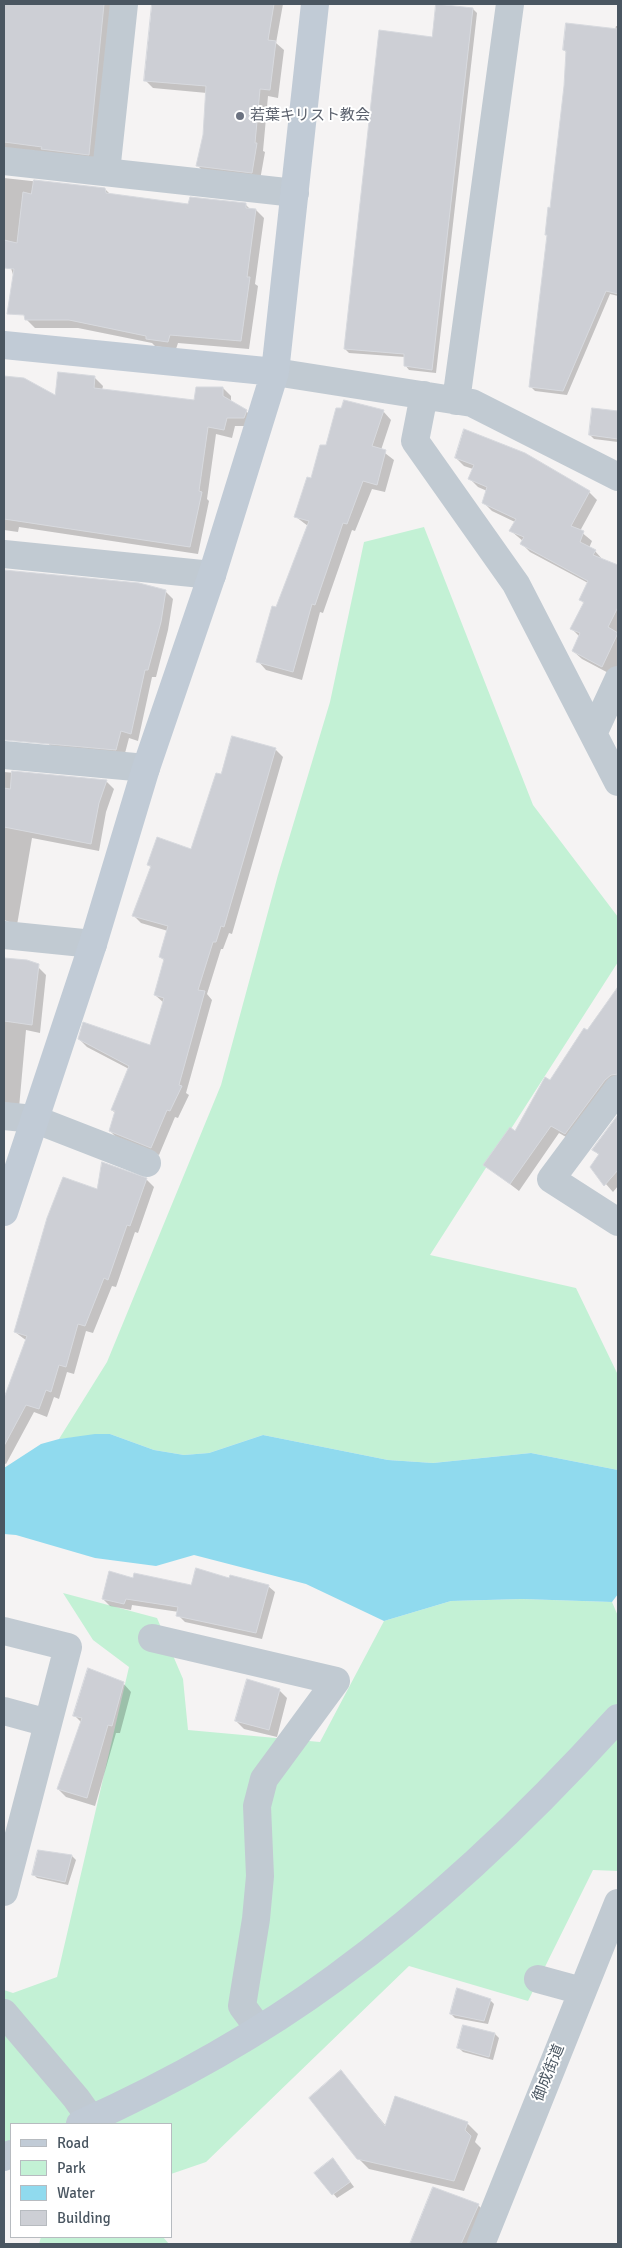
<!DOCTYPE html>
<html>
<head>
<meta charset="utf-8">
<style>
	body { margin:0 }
	#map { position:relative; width:622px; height:2248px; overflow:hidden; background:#f5f3f3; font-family:Signika,sans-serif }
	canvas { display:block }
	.frame { position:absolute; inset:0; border:5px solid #4a5661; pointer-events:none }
	.legend { position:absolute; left:10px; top:2123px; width:162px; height:115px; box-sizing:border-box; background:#fff; border:1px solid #b7bbc0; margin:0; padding:6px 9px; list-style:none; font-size:15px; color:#4a5661 }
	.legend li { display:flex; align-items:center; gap:10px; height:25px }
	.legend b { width:25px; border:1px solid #b7bbc0 }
</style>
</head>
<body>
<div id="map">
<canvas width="622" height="2248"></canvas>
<div class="frame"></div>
<ul class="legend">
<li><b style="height:6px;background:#c1cbd6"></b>Road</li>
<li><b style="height:14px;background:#c3f1d5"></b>Park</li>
<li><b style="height:14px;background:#90daee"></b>Water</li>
<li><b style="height:14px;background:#cdcfd5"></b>Building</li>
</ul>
</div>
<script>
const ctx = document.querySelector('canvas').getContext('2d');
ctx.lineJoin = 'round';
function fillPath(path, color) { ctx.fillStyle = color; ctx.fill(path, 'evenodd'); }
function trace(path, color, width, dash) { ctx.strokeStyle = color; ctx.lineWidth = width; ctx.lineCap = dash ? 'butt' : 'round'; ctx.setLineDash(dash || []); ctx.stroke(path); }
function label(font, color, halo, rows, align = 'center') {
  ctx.font = font + ' Signika,"Noto Sans JP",sans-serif'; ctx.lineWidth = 4; ctx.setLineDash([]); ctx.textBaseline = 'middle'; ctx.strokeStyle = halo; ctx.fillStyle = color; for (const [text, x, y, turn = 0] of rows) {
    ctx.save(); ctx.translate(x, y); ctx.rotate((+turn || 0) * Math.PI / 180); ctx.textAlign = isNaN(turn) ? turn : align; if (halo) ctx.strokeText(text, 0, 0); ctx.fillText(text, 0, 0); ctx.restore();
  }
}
const green = new Path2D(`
	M424 527 533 805 618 917V962L430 1255 576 1288 618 1375V1470L531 1453 433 1463 388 1460 263 1435 209 1453 184 1455 154 1450 110 1434 59 1439 107 1362 221 1085 278 875 330 702 364 542Z
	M63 1593 157 1618 183 1679 188 1730 320 1742 384 1621 451 1601 522 1599 612 1602 618 1616V1871L593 1870 528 2001 409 1966 206 2162 171 2174V2124H11V2165L4 2164V1990L13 1993 57 1977 129 1667 93 1640Z
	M41 2237H163L169 2244H39Z`);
const water = new Path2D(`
	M95 1434H110L154 1450 184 1455 209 1453 263 1435 388 1460 433 1463 531 1453 618 1470V1594L612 1602 522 1599 451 1601 384 1621 306 1584 194 1555 156 1566 95 1558 16 1535 4 1534V1468L41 1444 59 1439Z`);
const shadow = new Path2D(`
	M4 4H115L97 162 4 156Z
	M157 4H283L276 43 284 50 278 98 268 96 263 151 265 152 260 180 206 174 198 166 204 135 207 93 153 88 145 80Z
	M473 9 477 13 436 373 409 370 405 365V357L349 353 345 349 433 38Z
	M616 26H618V296L610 294 567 395 535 391 531 387 548 236 546 234 551 209 565 86 567 53 564 50 615 30Z
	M4 178 105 189 110 194 189 206 246 205 251 210H256L264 218 255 284 258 286 249 349 178 343 176 349 155 346 152 343 78 328H35L26 319 6 251 4 264Z
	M4 377 23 379 56 397 95 378 103 386 102 390 196 401 223 388 231 396V402L246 411 254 419 252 426H235L232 438 216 434 207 499 209 501 198 554 19 527 18 532 4 530Z
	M593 409 618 412V442L594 439 590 435Z
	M383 411 391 420 381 450 394 460 385 492 372 489 355 531 352 530 323 613 320 612 302 680 266 670 258 661 308 526 296 517 312 480 327 446Z
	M456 458 589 492 597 500 580 531 592 541 589 548 595 551 603 560 618 566V676L616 677 582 659 573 651 580 637 571 628 584 604 581 600 588 583 530 552 522 544 523 541 511 531 515 522 492 511 483 502 487 491 478 487 470 479 473 469 464 466Z
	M4 571 139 585 165 591 173 599 168 630 156 677H152L138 741 129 738 124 757 55 751 48 743 4 738Z
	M275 749 283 757 232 934 229 933 223 949H221L207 994 212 1000 186 1093 189 1095 178 1118 175 1117 159 1155 118 1139 110 1131 116 1114 112 1110 129 1069 87 1047 79 1039 151 1046 164 1003 155 995 165 961 160 957 168 931 141 923 133 915 152 868 148 865 192 851 222 776Z
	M4 772 106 781 114 789 106 812 99 851 32 838 17 925 4 920Z
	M4 961 38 967 46 975 40 1033 26 1030 19 1108 4 1107Z
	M618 990V1083L573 1141 559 1133 519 1191 485 1165 515 1132Z
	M618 1117V1186L613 1192 591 1167 600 1156 594 1150Z
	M146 1179 154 1187 138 1233 135 1232 116 1287 112 1286 93 1333 86 1331 74 1374 67 1372 59 1399 54 1397 47 1417 34 1412 6 1464 4 1463V1402L27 1341 15 1332 98 1191Z
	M230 1579 268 1586 275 1592 262 1639 185 1622 178 1615 179 1612 132 1605 131 1610 110 1606 103 1599 134 1580 192 1587Z
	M123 1683 131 1692 120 1733H116L95 1806 66 1797 58 1789 82 1723 74 1715Z
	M279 1690 287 1698 277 1737 244 1729 236 1721Z
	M39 1851 72 1856 76 1860 68 1885 37 1878 33 1874Z
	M490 2000 494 2004 488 2024 455 2018 451 2014Z
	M495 2034 499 2038 493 2060 463 2052 459 2048Z
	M341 2072 386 2126 467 2123 478 2134 475 2142 481 2148 464 2191 369 2169 358 2158Z
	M337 2164 354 2187 337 2198 316 2173Z
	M478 2205 486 2213 473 2244 412 2243Z`);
const building = new Path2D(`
	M4 4H104L89 155 41 149 42 147 4 142Z
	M152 4H274L268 40 276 41 270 90 260 89 255 143H257L252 173 196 166 203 135 206 86 144 81Z
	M436 4 473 8 432 370 404 366V354L344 349 379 30 432 37Z
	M566 23 618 29V294L606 291 563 391 529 387 547 235H545L548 207 550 208 564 86 566 51 563 50Z
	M34 180 105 188 106 193 188 204 190 197 246 203V208L256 209 247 277H250L241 341 170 335 168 342 146 339V336L69 320H25L24 315 7 314 14 269 4 268V240L17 243 23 192 31 194Z
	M58 372 95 376 94 388 194 400 196 387H223V396L247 410 244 418H227L224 430 208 427 199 491 202 492 190 547 4 519V376L24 378 55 395Z
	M344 400 384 410 372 446 386 450 377 485 363 481 347 524 343 523 315 605 312 604 293 672 256 662 272 606 276 607 309 521 294 517 307 477 311 478 320 445H326L336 408H341Z
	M592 408 618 411V439L589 435Z
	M464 429 525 453 590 491 571 526 584 531 580 542 596 550 593 555 618 565V607L608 627 618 633 602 667 572 651 580 633 570 629 584 602 579 600 588 581 520 544 524 537 509 531 516 519 482 503 487 487 468 479 474 465 455 458Z
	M4 570 139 583 166 590 161 622 148 670H145L131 734 121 731 116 750 4 740Z
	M232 736 276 748 224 927 221 926 216 942H213L198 990 205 991 179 1085 182 1086 170 1111 167 1110 151 1148 109 1131 115 1111 111 1110 129 1066 78 1039 83 1022 150 1045 164 998 154 995 164 959 159 957 168 926 132 916 151 866 147 865 157 837 191 849 216 773 221 774Z
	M12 771 107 780 99 803 91 844 4 827V788L10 789Z
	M4 958 27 960 39 964 32 1025 4 1021Z
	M618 987V1074L611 1075 605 1080 565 1134 551 1126 510 1184 483 1165 510 1127 515 1131 545 1077 550 1080 584 1028 587 1030Z
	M618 1115V1170L604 1186 590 1167 599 1154 592 1150Z
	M102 1162 147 1178 130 1226 127 1225 108 1280 104 1278 85 1326 78 1324 66 1367 59 1365 51 1392 46 1390 39 1409 26 1405 4 1446V1398L27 1336 14 1332 47 1218 63 1177 97 1189Z
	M196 1568 229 1578 230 1575 269 1585 256 1633 176 1616 178 1607 126 1599 124 1604 102 1599 109 1571 133 1578 134 1573 191 1585Z
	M88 1668 124 1682 112 1726 108 1725 87 1798 57 1789 82 1718 73 1716Z
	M247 1679 280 1689 269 1730 235 1721Z
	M38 1850 72 1855 65 1882 32 1875Z
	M457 1988 491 1999 484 2021 450 2014Z
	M463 2025 495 2033 489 2057 457 2048Z
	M341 2070 385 2126 395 2096 468 2122 465 2130 471 2136 454 2181 357 2159 309 2098Z
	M333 2158 350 2182 332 2195 314 2173Z
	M433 2187 479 2204 461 2244H410Z`);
const street = new Path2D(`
	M4 161 295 193
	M106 172 124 4
	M275 372 472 403 618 477
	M424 395 415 441 516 584 618 782
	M456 401 510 4
	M4 554 212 575
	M594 732 618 680
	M4 755 146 768
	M4 935 93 944
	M618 1089 551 1179 618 1222
	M4 1116 34 1119 147 1163
	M4 1631 68 1647 4 1892
	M152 1638 336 1681 264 1779 257 1806 260 1876 256 1919 242 2006 259 2029
	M4 1711 48 1723
	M538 1979 582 1991
	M4 2013 76 2098 91 2119
	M481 2244 618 1903`);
const secondary = new Path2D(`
	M4 345 275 372
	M4 1212 93 944 146 768 212 575 275 372 315 4
	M80 2124C169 2084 256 2036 335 1978 437 1904 534 1811 618 1718
	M4 2157 11 2154`);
const markers = [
	[240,116,5,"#6b7280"]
];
const worshipNames = [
	["若葉キリスト教会",250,116]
];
const streetNames = [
	["御成街道",549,2073,-68]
];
fillPath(green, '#c3f1d5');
fillPath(water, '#90daee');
fillPath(shadow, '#0003');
fillPath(building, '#cdcfd5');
trace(building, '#d7d9de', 1);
trace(street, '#c1cad2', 28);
trace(secondary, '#c1cbd6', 28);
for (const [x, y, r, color] of markers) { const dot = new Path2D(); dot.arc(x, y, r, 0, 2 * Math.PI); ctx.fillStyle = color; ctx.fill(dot); trace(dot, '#fff', 2); }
label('15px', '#5b616d', '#fff', worshipNames, 'left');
label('15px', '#4a5661', '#fff', streetNames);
</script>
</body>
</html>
